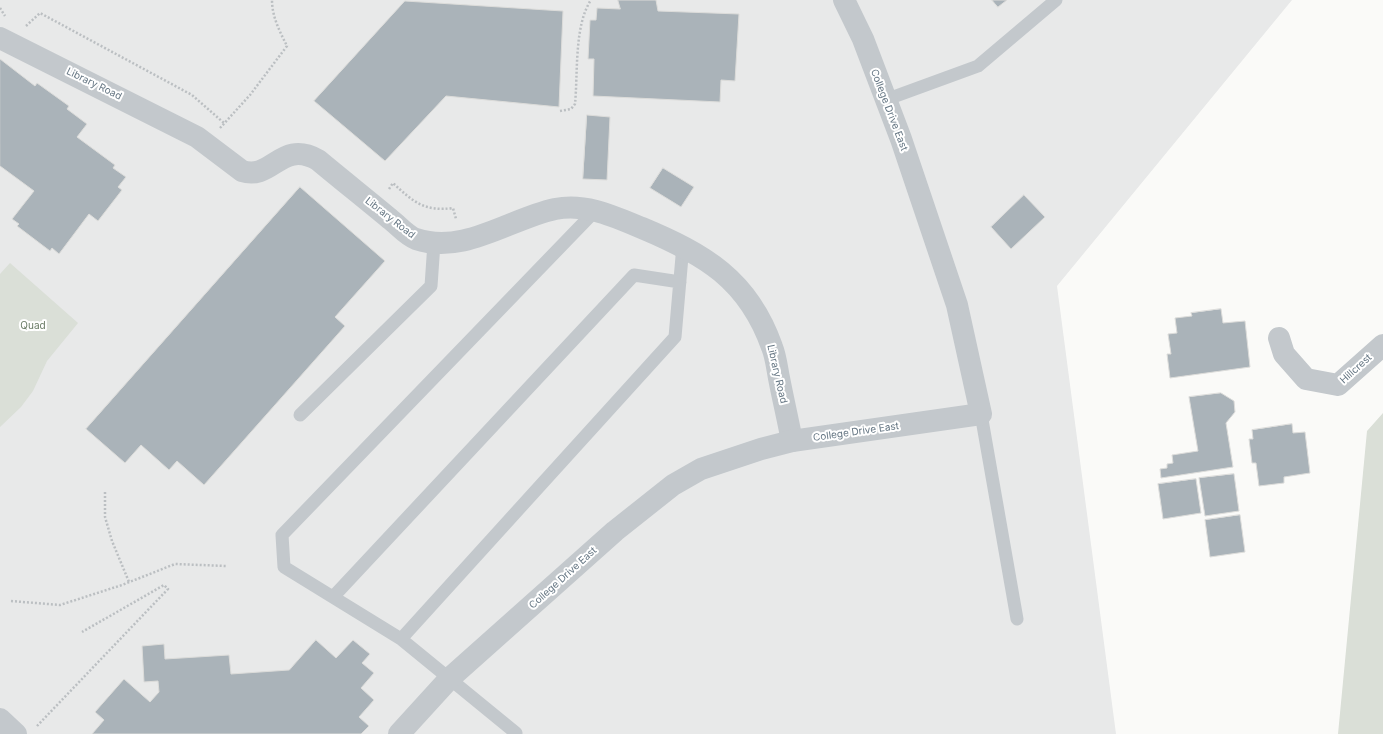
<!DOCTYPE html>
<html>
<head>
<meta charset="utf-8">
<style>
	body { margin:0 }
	canvas { display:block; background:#fafaf8 }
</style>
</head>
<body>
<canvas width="1383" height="734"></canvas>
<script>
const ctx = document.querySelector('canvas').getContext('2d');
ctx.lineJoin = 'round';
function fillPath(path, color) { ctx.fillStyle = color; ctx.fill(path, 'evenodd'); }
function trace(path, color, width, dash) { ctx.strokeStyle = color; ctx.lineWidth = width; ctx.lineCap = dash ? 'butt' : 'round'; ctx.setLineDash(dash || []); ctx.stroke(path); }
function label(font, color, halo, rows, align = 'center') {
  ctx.font = font + ' Inter,sans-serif'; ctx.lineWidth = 4; ctx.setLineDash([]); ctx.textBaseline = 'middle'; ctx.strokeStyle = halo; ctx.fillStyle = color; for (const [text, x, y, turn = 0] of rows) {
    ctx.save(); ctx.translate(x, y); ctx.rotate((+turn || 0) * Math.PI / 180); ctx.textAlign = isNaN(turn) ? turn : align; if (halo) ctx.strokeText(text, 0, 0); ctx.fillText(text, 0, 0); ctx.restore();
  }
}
const built = new Path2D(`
	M0 0H1292L1057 286 1116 734H0Z`);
const green = new Path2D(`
	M10 263 78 323 47 361 33 391 21 407 0 427V274Z
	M1383 413V734H1338L1367 431Z`);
const building = new Path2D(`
	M618 0H656L658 11 739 14 735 81 721 80 720 102 593 96 594 59H588L590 20H596L597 8 620 9Z
	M992 0H1007L998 7Z
	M405 1 563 11 559 107 446 96 385 161 314 101Z
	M0 59 35 86 37 83 69 106 67 109 87 124 77 137 115 165 113 168 126 177 118 187 122 190 98 221 89 214 59 254 52 248 50 251 17 226 19 224 12 219 34 191 0 166Z
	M587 115 610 117 607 180 583 179Z
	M663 168 694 187 681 207 650 188Z
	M300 187 385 261 335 317 345 326 204 485 177 461 169 470 141 445 125 463 86 429Z
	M1024 195 1045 217 1011 249 991 227Z
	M1221 309 1223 323 1245 321 1250 367 1170 378 1167 354H1171L1168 334 1177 333 1175 318 1192 316 1191 313Z
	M1221 393 1234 401 1235 412 1226 423 1233 467 1161 478 1160 469 1167 468V464L1173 463 1172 455 1198 451 1189 397Z
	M1292 424 1293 433 1305 432 1310 473 1284 477V483L1259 486 1256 463H1252L1249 439H1253L1252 430Z
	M1234 474 1239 511 1205 516 1199 478Z
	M1196 479 1201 513 1163 519 1158 484Z
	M1240 515 1245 552 1210 557 1205 520Z
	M316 640 336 658 353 640 370 654 362 663 374 673 361 688 374 700 359 717 369 726 361 734H92L104 720 95 712 124 679 150 702 159 692 158 681 144 682 142 646 164 644 165 659 229 655 231 674 289 670Z`);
const path = new Path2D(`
	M0 8 5 16
	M26 26 40 13 192 95 224 123
	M560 111 571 109 575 104C578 74 574 25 591 0
	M220 128 250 95 287 46C280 32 272 17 272 0
	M389 189 393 183C413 202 425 212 453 208L456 219
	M105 492V517L112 541 129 582
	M11 601 60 605 122 585 175 564 226 566
	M37 726 168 589 164 585 82 632`);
const service = new Path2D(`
	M885 100 978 66 1056 0
	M981 414 1017 619
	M300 415 431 286 434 243
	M333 597 634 275 680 282
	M401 639 675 337 683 245
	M516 733 401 639 284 567 282 535 596 210`);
const minor = new Path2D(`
	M0 38 197 137 242 171C272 181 281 139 318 160 342 180 366 199 390 219 398 225 407 236 416 239 464 255 509 219 555 209 586 203 613 216 642 228 704 254 748 279 772 347 776 357 777 368 779 378 783 399 788 420 792 441
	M1279 338 1284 354 1306 379 1338 385 1383 345
	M0 719 16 734`);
const tertiary = new Path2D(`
	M399 734 450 678 615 531 673 485 701 469 761 449 792 441 981 414 957 305 901 139 863 39 844 0`);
const streetNames = [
	["Library Road",94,84,26],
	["College Drive East",889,110,69],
	["Library Road",390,218,38],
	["Hillcrest",1356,369,-42],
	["Library Road",777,374,77],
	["College Drive East",856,432,-8],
	["College Drive East",563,578,-42]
];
const parkNames = [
	["Quad",33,326]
];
fillPath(built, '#e8e9e9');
fillPath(green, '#dadfd7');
fillPath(building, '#aab3b9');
trace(building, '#dcdcda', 1);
trace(path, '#bbbfc2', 2.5, [2, 2]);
trace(service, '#c3c8cc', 13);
trace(minor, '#c3c8cc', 22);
trace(tertiary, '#c3c8cc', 22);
label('10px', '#657683', '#fff', streetNames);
label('10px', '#687a64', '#fff', parkNames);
</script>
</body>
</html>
